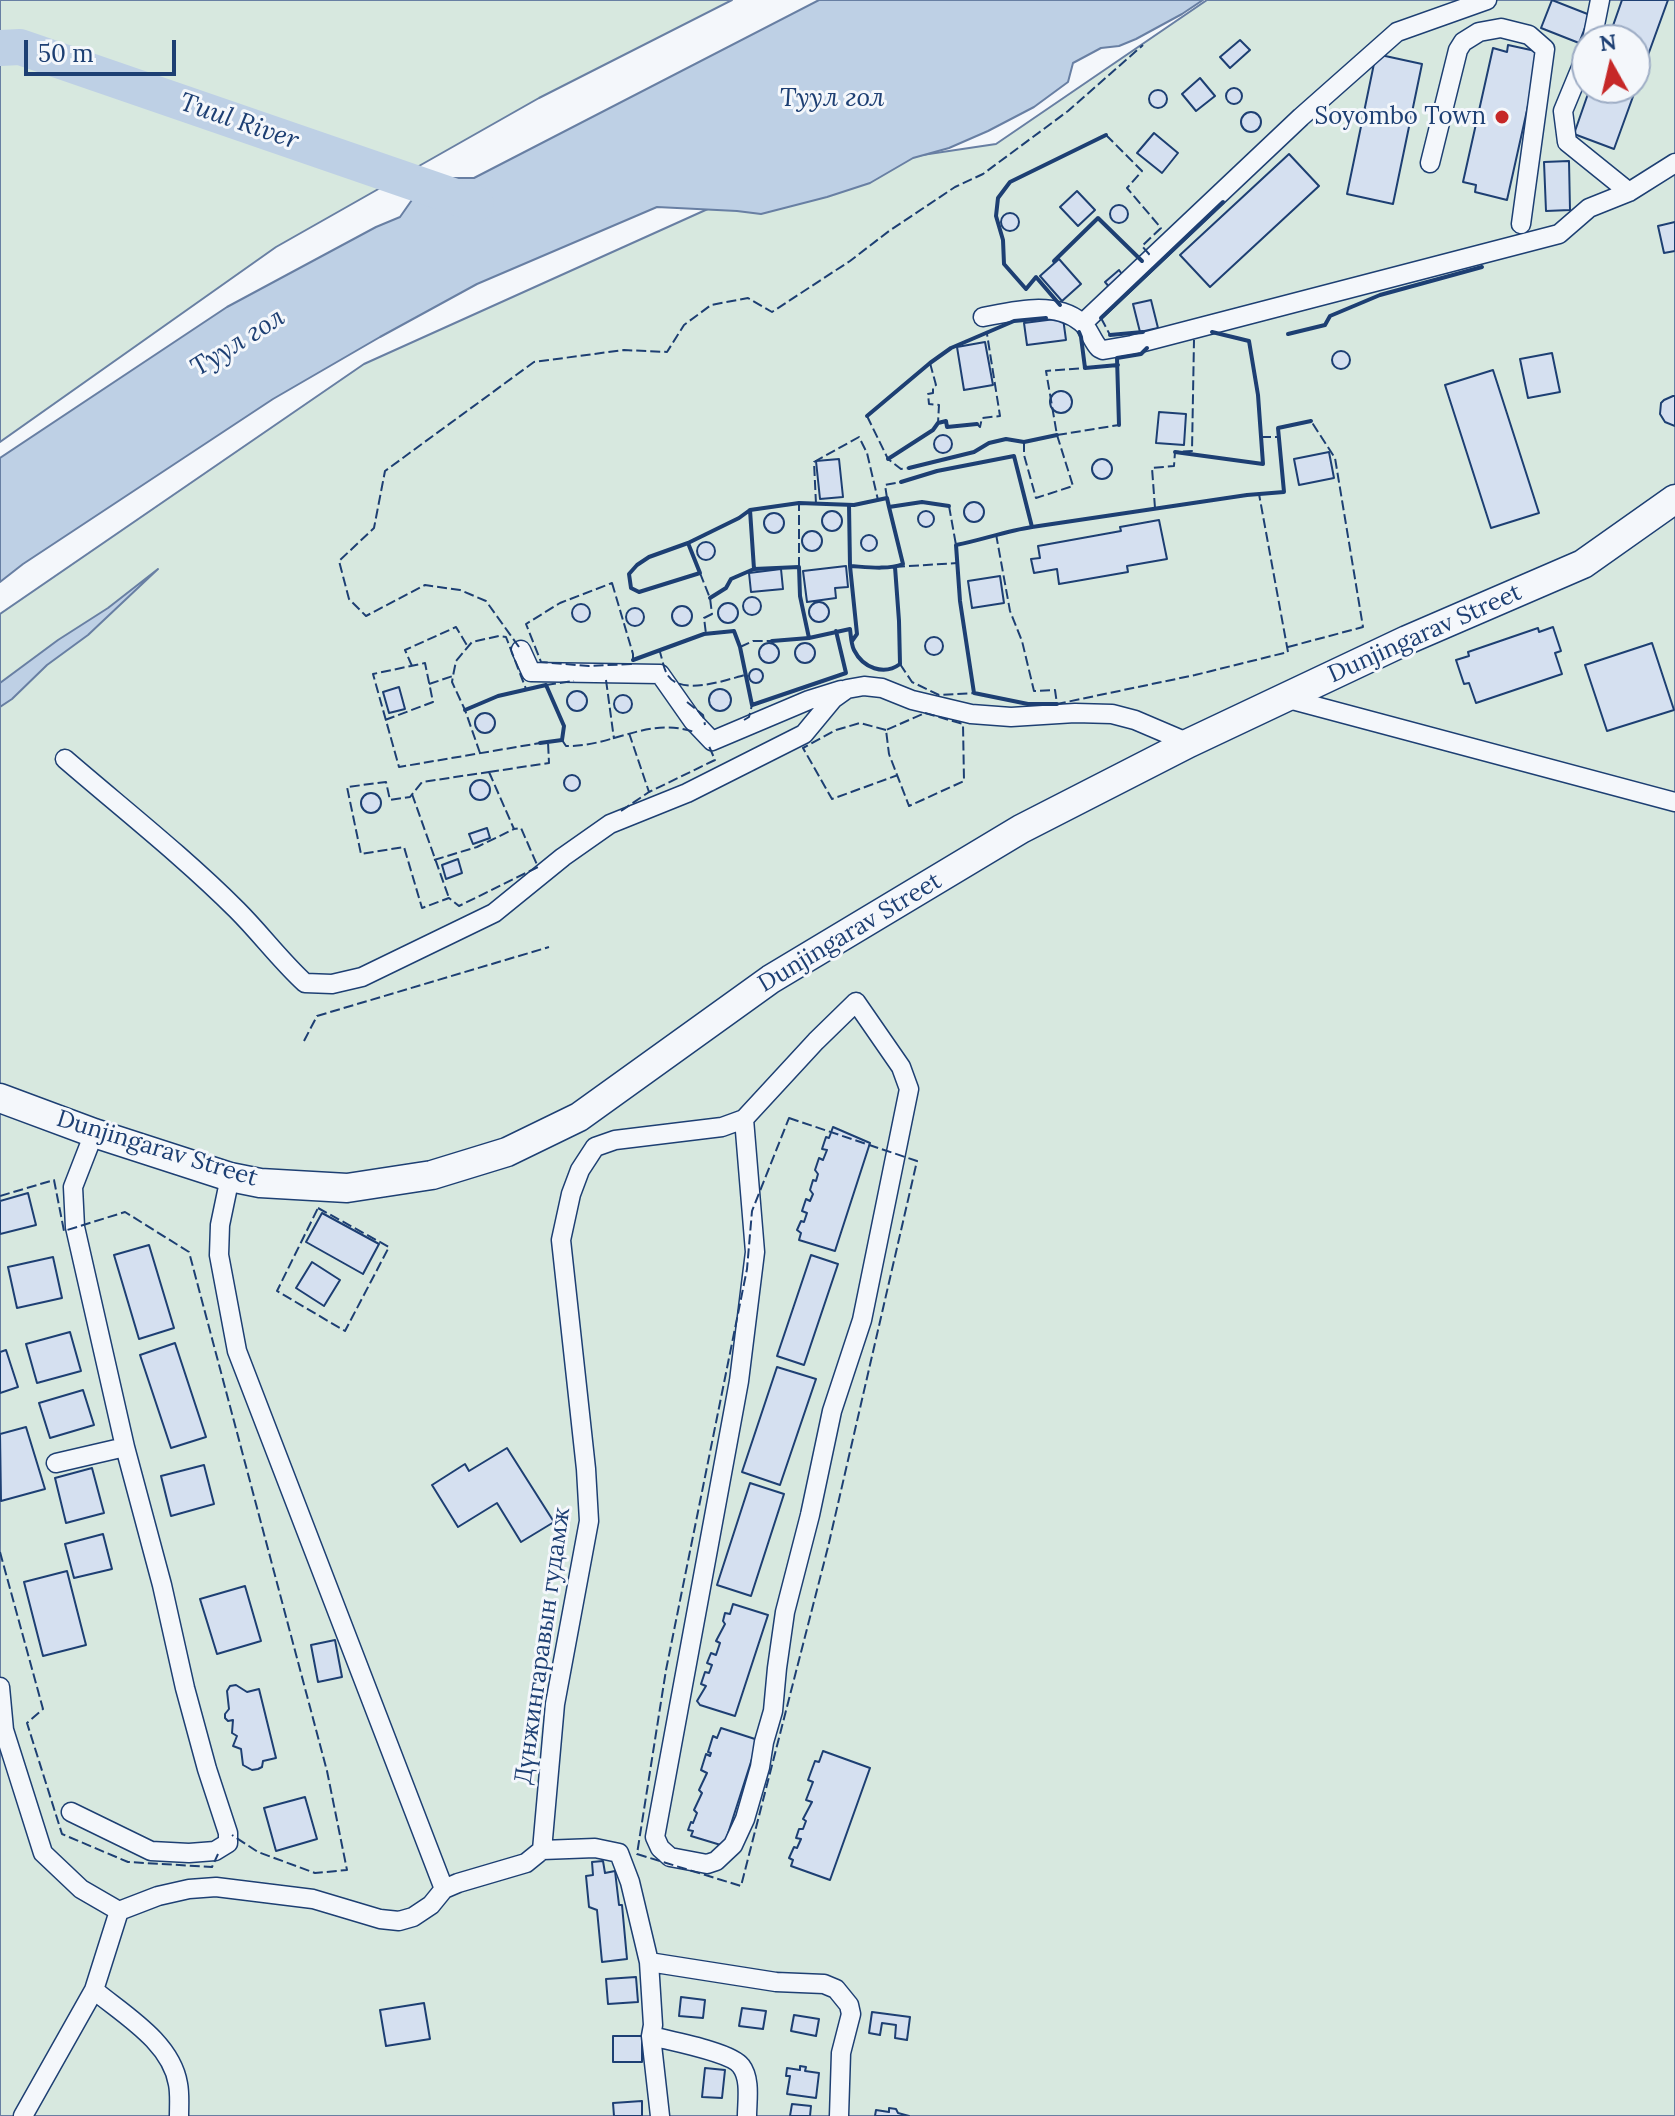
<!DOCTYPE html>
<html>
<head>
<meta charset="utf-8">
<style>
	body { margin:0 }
	#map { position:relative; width:1675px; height:2116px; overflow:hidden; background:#f4f7fb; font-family:Lora,serif }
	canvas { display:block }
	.north { position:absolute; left:1571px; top:24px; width:80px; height:80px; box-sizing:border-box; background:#f4f7fb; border:2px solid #9eadc5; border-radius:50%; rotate:352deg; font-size:22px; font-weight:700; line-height:32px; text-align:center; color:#1d3f73 }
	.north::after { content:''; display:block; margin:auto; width:28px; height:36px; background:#c62828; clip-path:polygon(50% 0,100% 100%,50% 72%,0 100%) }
	.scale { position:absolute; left:24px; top:40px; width:152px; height:36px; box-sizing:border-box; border:4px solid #1d3f73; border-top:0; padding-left:10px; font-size:24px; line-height:28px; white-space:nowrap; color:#1d3f73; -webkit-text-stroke:6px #f4f7fb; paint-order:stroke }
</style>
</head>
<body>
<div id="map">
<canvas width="1675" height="2116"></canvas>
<div class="north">N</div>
<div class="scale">50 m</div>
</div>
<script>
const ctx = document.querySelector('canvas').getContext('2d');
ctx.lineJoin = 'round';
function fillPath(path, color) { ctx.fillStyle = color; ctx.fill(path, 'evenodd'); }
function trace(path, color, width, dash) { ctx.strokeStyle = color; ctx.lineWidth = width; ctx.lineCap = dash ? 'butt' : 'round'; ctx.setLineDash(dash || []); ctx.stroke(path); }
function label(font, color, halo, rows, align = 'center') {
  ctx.font = font + ' Lora,serif'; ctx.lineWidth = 6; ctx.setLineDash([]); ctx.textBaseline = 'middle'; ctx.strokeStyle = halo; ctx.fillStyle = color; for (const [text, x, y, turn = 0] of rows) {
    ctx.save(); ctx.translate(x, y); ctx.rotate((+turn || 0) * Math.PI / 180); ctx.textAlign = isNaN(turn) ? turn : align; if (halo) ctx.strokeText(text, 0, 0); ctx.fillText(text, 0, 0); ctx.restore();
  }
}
const green = new Path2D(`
	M0 0H732L539 98 276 247 0 442Z
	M1207 0H1675V2116H0V614L364 364 781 176 996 144ZM1587 40H1635V88H1587Z`);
const water = new Path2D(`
	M819 0H1203L1182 14 1136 39 1119 46 1101 48 1073 63 1068 82 1034 107 988 131 949 148 913 158 870 183 827 197 761 214 737 211 657 207 477 284 380 337 273 399 23 564 0 582V458L227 307 376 227 400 217 414 197 446 178H474Z
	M158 569 88 635 47 665 12 699 0 707V683L58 640 108 608Z`);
const river = new Path2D(`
	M0 48 20 47 476 204`);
const building = new Path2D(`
	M1552 0 1590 15 1579 43 1541 28Z
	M1622 0H1668L1614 149 1574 134 1590 88H1635V40H1608Z
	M1240 40 1250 50 1230 68 1220 57Z
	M1508 45 1540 52 1507 200 1475 192 1476 185 1463 182 1493 48 1507 52Z
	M1376 54 1422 64 1393 204 1347 194Z
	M1200 78 1215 96 1196 111 1182 94Z
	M1226 96a8 8 0 1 1 16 0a8 8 0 1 1-16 0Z
	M1149 99a9 9 0 1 1 18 0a9 9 0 1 1-18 0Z
	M1241 122a10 10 0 1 1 20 0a10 10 0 1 1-20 0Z
	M1154 133 1178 153 1162 173 1137 153Z
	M1289 154 1319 186 1210 287 1180 255Z
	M1569 161 1570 210 1546 211 1544 162Z
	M1077 191 1095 210 1078 226 1060 207Z
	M1110 214a9 9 0 1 1 18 0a9 9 0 1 1-18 0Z
	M1001 222a9 9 0 1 1 18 0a9 9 0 1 1-18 0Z
	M1675 222V251L1664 253 1658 226Z
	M1059 259 1081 284 1062 301 1040 276Z
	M1119 270 1124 277 1110 288 1105 282Z
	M1151 300 1158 328 1140 332 1133 304Z
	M1063 318 1066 340 1027 345 1024 323Z
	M985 342 993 385 964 390 957 347Z
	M1332 360a9 9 0 1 1 18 0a9 9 0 1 1-18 0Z
	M1552 353 1560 392 1528 398 1520 359Z
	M1493 370 1539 513 1491 528 1445 385Z
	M1050 402a11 11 0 1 1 22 0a11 11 0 1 1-22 0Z
	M1673 396H1675V426L1665 422 1660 414 1661 403 1664 400Z
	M1159 412 1186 414 1184 445 1156 443Z
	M934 444a9 9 0 1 1 18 0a9 9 0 1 1-18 0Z
	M1329 452 1334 478 1299 485 1294 459Z
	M1092 469a10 10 0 1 1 20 0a10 10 0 1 1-20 0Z
	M839 459 843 497 820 499 816 461Z
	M964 512a10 10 0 1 1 20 0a10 10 0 1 1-20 0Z
	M918 519a8 8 0 1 1 16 0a8 8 0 1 1-16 0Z
	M822 521a10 10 0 1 1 20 0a10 10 0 1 1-20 0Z
	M764 523a10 10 0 1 1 20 0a10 10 0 1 1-20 0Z
	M1159 520 1167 559 1127 566 1128 572 1059 584 1057 569 1034 573 1031 559 1040 558 1038 546 1121 531 1120 527Z
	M802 541a10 10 0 1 1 20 0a10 10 0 1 1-20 0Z
	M861 543a8 8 0 1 1 16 0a8 8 0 1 1-16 0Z
	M697 551a9 9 0 1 1 18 0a9 9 0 1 1-18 0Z
	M846 566 848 587 835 588 836 598 807 602 803 571Z
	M781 569 783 589 751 592 749 573Z
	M1000 576 1004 603 972 608 968 581Z
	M743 606a9 9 0 1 1 18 0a9 9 0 1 1-18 0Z
	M809 612a10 10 0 1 1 20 0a10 10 0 1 1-20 0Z
	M718 613a10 10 0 1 1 20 0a10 10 0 1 1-20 0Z
	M572 613a9 9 0 1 1 18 0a9 9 0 1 1-18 0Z
	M672 616a10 10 0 1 1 20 0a10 10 0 1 1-20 0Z
	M626 617a9 9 0 1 1 18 0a9 9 0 1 1-18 0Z
	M1553 627 1561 651 1555 653 1562 674 1476 703 1469 683 1464 684 1456 660 1469 656 1468 652 1538 628 1539 632Z
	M925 646a9 9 0 1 1 18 0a9 9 0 1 1-18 0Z
	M1652 643 1674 710 1607 731 1585 665Z
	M795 653a10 10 0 1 1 20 0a10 10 0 1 1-20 0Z
	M759 653a10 10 0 1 1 20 0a10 10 0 1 1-20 0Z
	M749 676a7 7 0 1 1 14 0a7 7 0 1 1-14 0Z
	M399 687 405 709 389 713 383 692Z
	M709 700a11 11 0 1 1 22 0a11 11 0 1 1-22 0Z
	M567 701a10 10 0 1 1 20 0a10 10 0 1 1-20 0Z
	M614 704a9 9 0 1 1 18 0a9 9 0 1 1-18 0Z
	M475 723a10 10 0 1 1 20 0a10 10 0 1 1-20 0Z
	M564 783a8 8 0 1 1 16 0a8 8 0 1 1-16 0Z
	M470 790a10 10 0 1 1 20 0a10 10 0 1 1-20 0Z
	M361 803a10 10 0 1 1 20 0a10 10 0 1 1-20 0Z
	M487 828 490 838 473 844 469 834Z
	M458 859 462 873 446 879 442 865Z
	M833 1127 870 1143 835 1251 799 1240 801 1233 797 1230 801 1221 804 1222 807 1213 802 1211 806 1199 810 1201 813 1194 810 1190 813 1180 816 1181 818 1174 815 1170 819 1158 823 1160 827 1150 822 1149 826 1137 829 1138Z
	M28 1193 36 1225 0 1234V1201Z
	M322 1213 379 1244 363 1274 306 1242Z
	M149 1245 174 1328 139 1339 114 1255Z
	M811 1255 838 1264 804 1365 777 1356Z
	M53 1257 62 1298 17 1308 8 1267Z
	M312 1262 340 1280 324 1306 296 1288Z
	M70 1332 81 1371 37 1383 26 1344Z
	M175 1343 206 1437 171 1448 140 1355Z
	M6 1350 18 1387 0 1393V1352Z
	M777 1367 816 1379 780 1485 742 1472Z
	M83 1390 94 1425 50 1438 39 1403Z
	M26 1427 45 1489 1 1501 0 1434Z
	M507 1448 554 1522 521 1542 497 1503 458 1527 432 1485 465 1464 469 1471Z
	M204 1465 214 1504 171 1516 161 1476Z
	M92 1468 104 1513 66 1523 55 1478Z
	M750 1483 784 1494 751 1596 717 1585Z
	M103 1534 112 1569 74 1578 65 1544Z
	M67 1571 86 1645 43 1656 24 1582Z
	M245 1586 261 1641 217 1654 200 1599Z
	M733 1604 768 1615 735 1716 700 1705 697 1701 706 1686 701 1684 705 1672 709 1673 712 1665 707 1663 711 1653 716 1655 720 1643 716 1641 725 1624 723 1621 725 1613 730 1614Z
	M335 1640 342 1677 318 1682 311 1645Z
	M236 1685 247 1692 259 1689 276 1758 263 1761 262 1767 258 1769 252 1770 243 1765 241 1749 233 1746 237 1736 232 1733 233 1720 228 1721 225 1718V1714L229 1709 227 1691 230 1686Z
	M721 1728 758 1740 724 1846 691 1836 693 1831 688 1830 691 1822 693 1823 697 1813 694 1810 702 1793 699 1790 707 1773 701 1770 706 1754 710 1756 711 1753 708 1752 713 1736 717 1738Z
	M823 1751 870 1768 830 1880 791 1866 793 1860 789 1858 794 1847 797 1848 801 1839 796 1838 799 1829H803L806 1821 803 1819 812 1802 806 1800 813 1782 808 1780 815 1761 819 1762Z
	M305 1797 317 1839 276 1851 264 1808Z
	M603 1861 605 1873 615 1871 619 1905H622L627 1959 602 1962 597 1910 589 1907 586 1876 593 1875 592 1862Z
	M636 1977 638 2002 608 2004 606 1979Z
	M681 1997 705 2000 703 2018 679 2016Z
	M424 2003 430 2039 386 2046 380 2010Z
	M742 2008 766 2011 763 2029 739 2026Z
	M872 2012 910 2017 907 2040 895 2038 896 2025 882 2023 880 2035 869 2033Z
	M794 2015 819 2019 816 2036 791 2031Z
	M613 2036H642V2062H613Z
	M800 2066 806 2067 805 2071 819 2073 816 2098 787 2094 790 2076H786L787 2068 800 2070Z
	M705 2068 725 2070 722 2098 702 2097Z
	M642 2101V2116H614L613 2103Z
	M792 2104 811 2106 810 2116H790Z
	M889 2108 896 2109 898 2113 909 2116H875L876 2110 889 2112Z`);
const minor = new Path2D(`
	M1592 40 1600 0
	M1587 53 1563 111 1567 142 1629 192
	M1430 163 1458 50 1463 42 1479 32 1501 28 1529 35 1545 49 1521 224
	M983 317C1014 311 1054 300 1081 322 1089 328 1092 341 1099 348L1103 350 1132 345 1559 234 1589 208 1629 192 1675 163
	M1083 323 1301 117 1397 32 1487 0
	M521 650 531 672 660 674 693 721 712 741 809 700 841 690
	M1285 698 1675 802
	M65 759C123 809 184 857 237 910 261 934 280 960 305 983L332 984 362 977 494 913 563 857 610 824 687 793 804 734 833 699 847 689 864 686 882 688 912 700 971 714 1011 717 1075 713 1112 714 1135 720 1189 743
	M94 1133 73 1187 75 1227 125 1447
	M230 1177 220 1225 219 1255 237 1351 444 1889
	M56 1463 125 1447 162 1585 185 1688 207 1769 228 1833V1843L215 1851 189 1853 151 1851 71 1812
	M0 1687 4 1730 43 1853 81 1889 119 1911 158 1896 189 1889 216 1887 313 1899 380 1919 399 1921 413 1917 431 1905 444 1889 458 1883 526 1863 542 1850 555 1704 589 1521 586 1469 561 1240 571 1194 580 1170 595 1147 615 1140 722 1127 744 1119 816 1041 856 1002 901 1067 909 1089 862 1320 832 1411 810 1515 785 1612 777 1668 773 1711 764 1742 760 1767 745 1819 733 1845 716 1861 707 1864 670 1857 660 1848 655 1837 739 1381 755 1252 744 1119
	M542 1850 595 1848 619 1853 630 1882 649 1962 653 2025 651 2036 660 2116
	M649 1962 776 1982 824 1984 836 1989 849 2005 851 2014 841 2053 839 2116
	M94 1990C124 2015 171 2042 178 2084 180 2094 179 2105 179 2116
	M651 2036C670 2041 731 2052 741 2066 751 2079 747 2101 747 2116
	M23 2116 94 1990 119 1911`);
const primary = new Path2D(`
	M0 1098 94 1133 230 1177 260 1183 347 1188 432 1175 507 1152 579 1117 771 979 1021 829 1189 743 1407 640 1583 564 1675 499`);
const fence = new Path2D(`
	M1106 135 1142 171 1127 188 1161 228 1142 246 1149 254 1148 255
	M1101 318 1110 335
	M930 363 936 385 933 387V393L928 394 929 404 939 405 938 423
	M867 416 888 459 901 469 909 468
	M977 424 980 427 982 418 1000 416 987 334
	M1057 435 1119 425
	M1261 437H1279
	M1024 442V455L1036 498 1073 486 1057 435 1046 371 1085 368
	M887 498 885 485 901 482
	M816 504 814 462 859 437 867 453 878 500
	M949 506 956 545
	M1155 508 1152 468 1174 466 1175 452 1192 451 1194 340
	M996 534 1010 611 1022 641 1034 691 1055 690 1057 704 1195 675 1288 652 1259 494
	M799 567V503
	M895 567 957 563
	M700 573 710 598 712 614 704 618 706 634
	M612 583 633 654V660L631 664 589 666 541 662 526 624 560 603Z
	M519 647 486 601 460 590 425 585 366 616 349 599 339 561 374 528 385 471 534 362 624 350 667 352 684 325 711 305 748 298 772 312 850 261 889 231 955 187 983 174 1068 111 1143 45
	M740 647 753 641H772
	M1288 647 1363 627 1335 458 1311 421
	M659 649C662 657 663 667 667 674 680 697 725 680 745 675
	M900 664 912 682 939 695 974 693
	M412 666 405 650 456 627 468 647
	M606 680 614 739
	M429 684 453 676
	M546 685 574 681
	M687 702 703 715 705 725
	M925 713 963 724 964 781 909 806 889 754 886 730Z
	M385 720 433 702 425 663 373 674 399 767 540 743
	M744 720 749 717 752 705
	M886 730 860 723 836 730 803 748 832 799 898 775
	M629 733 649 792 715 760 709 746
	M562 740 566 746C613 747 648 716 694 732
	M480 753 465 710 452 682 453 676 456 661 472 642 499 636 506 637 526 689
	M489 772 514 829 521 828 538 867 459 906 449 898 422 908 404 847 361 854 347 787 386 782 390 800 410 797 422 782Z
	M489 772 549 763 548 742
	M412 794 449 898
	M621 811 649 792
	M434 860 477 847 514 829
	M304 1041 317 1016 549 947
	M789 1118 917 1161 828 1547 741 1886 637 1854 666 1670 747 1269 752 1211Z
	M0 1196 54 1180 64 1231 125 1212 189 1252 327 1771 347 1870 315 1873 258 1852 232 1835
	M318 1208 389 1247 345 1331 277 1291Z
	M0 1552 43 1709 27 1723 62 1834 128 1862 212 1867 218 1854`);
const wall = new Path2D(`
	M1054 261 1098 218 1142 261
	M1060 305 1036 277 1026 289 1004 264 1003 240 996 216 998 198 1010 182 1106 135
	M1101 318 1223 202
	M1079 332 1081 337 1085 368 1118 365
	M1288 334 1325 325 1330 316 1380 295 1482 267
	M1110 335 1143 332
	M867 416 930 363 951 348 1014 321 1046 318
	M1119 425 1117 358 1141 354 1147 348
	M1175 452 1263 464 1258 395 1249 341 1212 332
	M888 459 933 430 938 423 946 421 947 427 977 424
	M909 468 974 452 989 443 1006 439 1024 442 1057 435
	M901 482 937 471 1014 456 1032 527C1006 531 982 540 956 545L960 601 974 693 1028 704H1057
	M849 505 850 566C867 567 887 570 903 564L889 507
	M750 510 754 569
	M1032 527 1247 495 1284 492 1278 428 1311 421
	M688 543 700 573 639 592 631 588 629 574 637 565 649 557 688 543 739 518 750 510 799 503 854 505 887 498 889 507 922 502 949 506
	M850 566 857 634 852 641
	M710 598 726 588 731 579 754 569 799 567 800 596 809 638
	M772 641 809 638 850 629C851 636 851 644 854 650 863 668 884 676 900 664L899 621 895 567
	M633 660 704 634 734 631 740 647 752 705 846 673 836 631
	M465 710 498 696 546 685 564 726 562 740 540 743`);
const markers = [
	[1502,117,8,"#c62828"]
];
const poiNames = [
	["Soyombo Town",1486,117]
];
const streetNames = [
	["Dunjingarav Street",1425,634,-24],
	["Dunjingarav Street",850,933,-31],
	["Dunjingarav Street",157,1149,17],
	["Дүнжингаравын гудамж",543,1646,-82]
];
const waterNames = [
	["Туул гол",832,99],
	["Tuul River",239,122,19],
	["Туул гол",238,343,-32]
];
fillPath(green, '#d7e8df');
trace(green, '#687fa3', 2);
fillPath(water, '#bed0e5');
trace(water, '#687fa3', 2);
trace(river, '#bed0e5', 36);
fillPath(building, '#d5e0f0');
trace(building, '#1d3f73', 2);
trace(minor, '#1d3f73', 21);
trace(primary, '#1d3f73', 31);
trace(minor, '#f4f7fb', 18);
trace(primary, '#f4f7fb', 28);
trace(fence, '#1d3f73', 2, [10, 4]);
trace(wall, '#1d3f73', 4);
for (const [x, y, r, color] of markers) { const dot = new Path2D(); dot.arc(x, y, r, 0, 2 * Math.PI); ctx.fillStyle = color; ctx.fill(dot); trace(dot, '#f4f7fb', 3); }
label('24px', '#1d3f73', '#f4f7fb', poiNames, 'right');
label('24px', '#1d3f73', '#f4f7fb', streetNames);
label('italic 26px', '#1d3f73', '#f4f7fb', waterNames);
</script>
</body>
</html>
